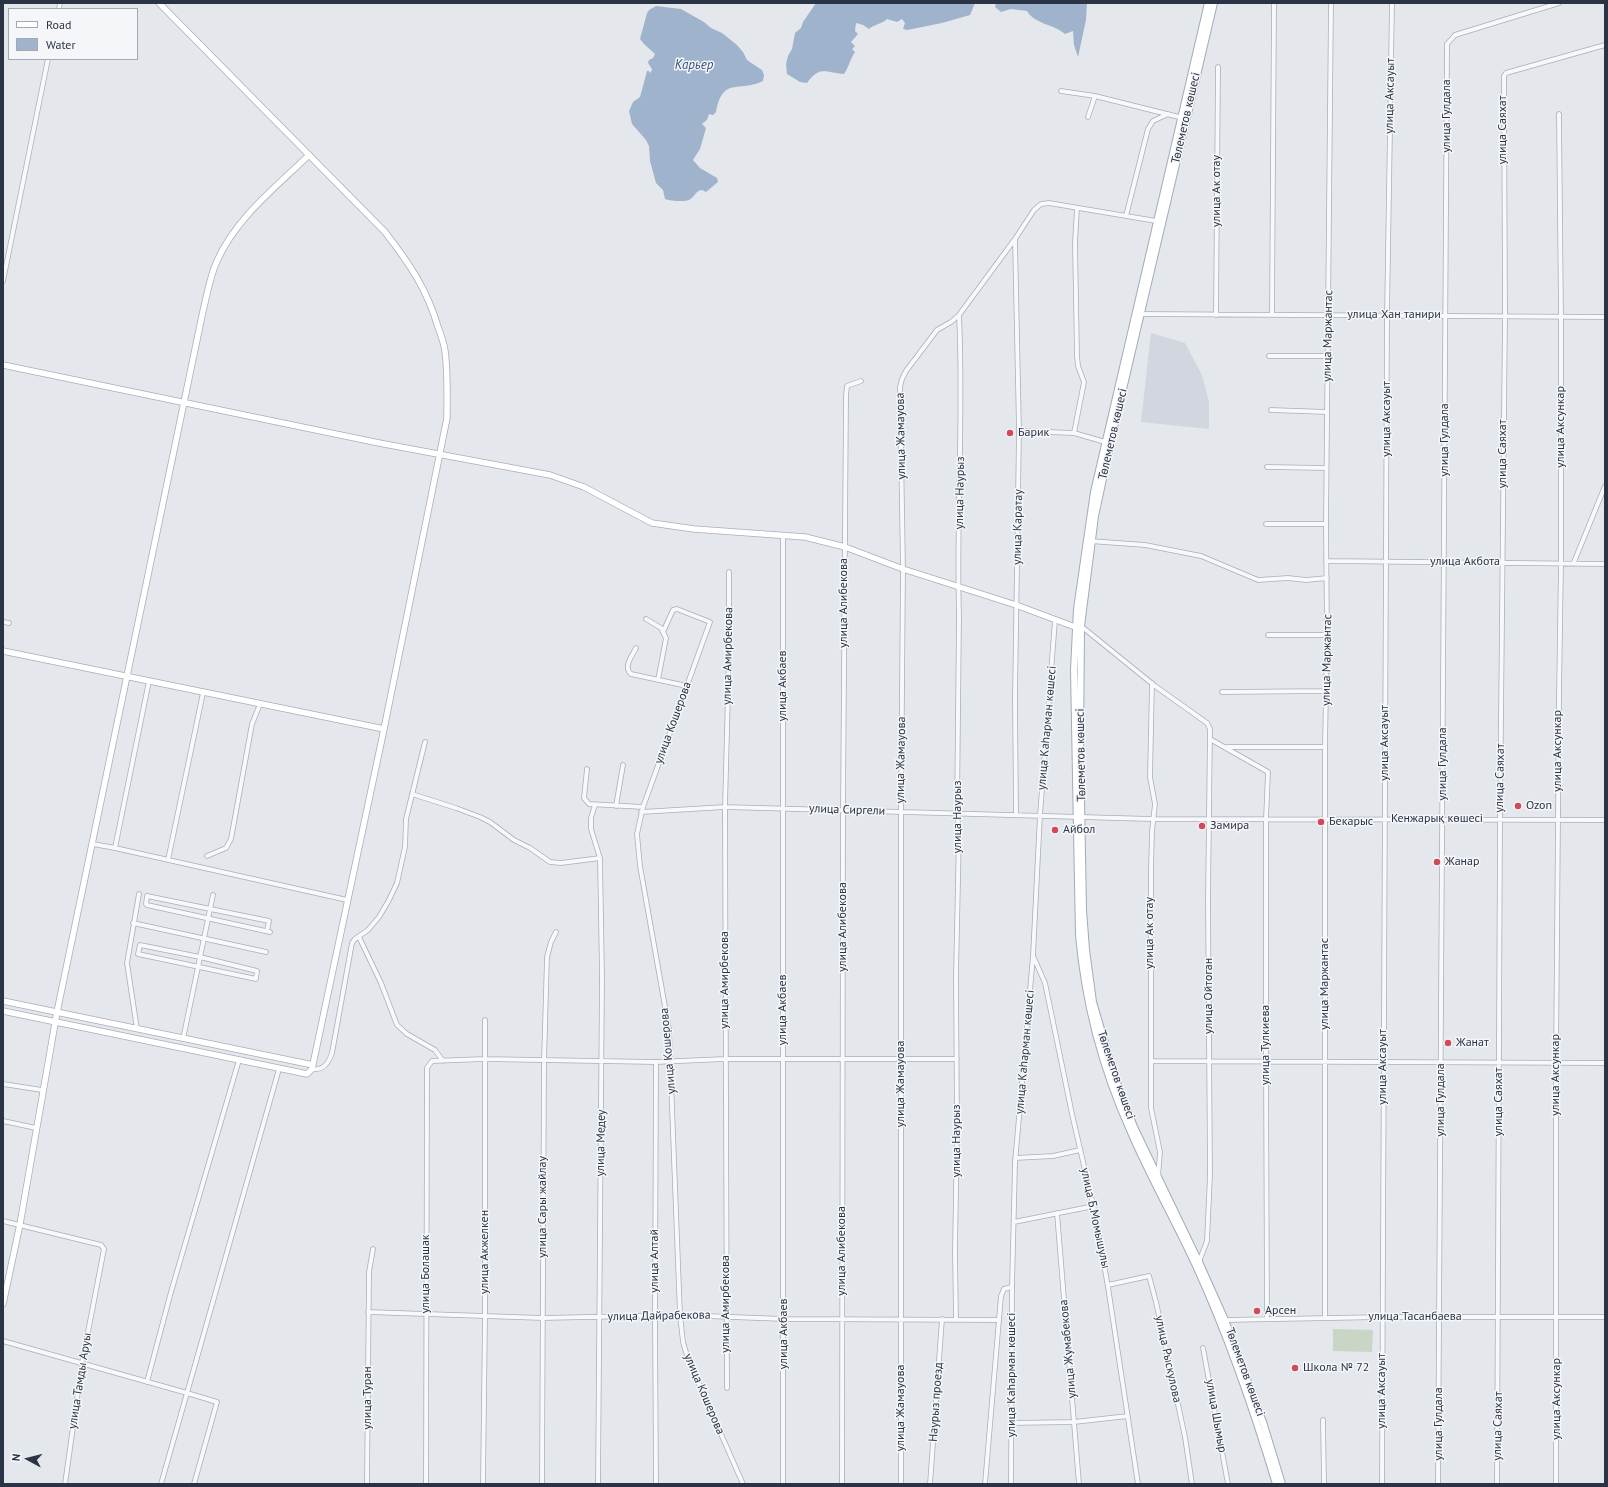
<!DOCTYPE html>
<html>
<head>
<meta charset="utf-8">
<style>
	body { margin:0 }
	#map { position:relative; width:1608px; height:1487px; overflow:hidden; background:#e4e7ec; font-family:"PT Sans",sans-serif }
	canvas { display:block }
	.frame { position:absolute; inset:0; border:4px solid #2b3445; pointer-events:none }
	.legend { position:absolute; left:8px; top:8px; width:130px; height:52px; box-sizing:border-box; background:#f4f6f9; border:1px solid #a4a8b1; margin:0; padding:5px 7px; list-style:none; font-size:12px; color:#2b3445 }
	.legend li { display:flex; align-items:center; gap:8px; height:20px }
	.legend b { width:20px; border:1px solid #a4a8b1 }
	.north { position:absolute; left:8px; top:1439px; width:40px; height:40px; -webkit-text-stroke:3px #f4f6f9; paint-order:stroke; rotate:277deg; font-size:11px; font-weight:700; line-height:16px; text-align:center; color:#2b3445 }
	.north::after { content:''; display:block; margin:auto; width:14px; height:18px; background:#2b3445; clip-path:polygon(50% 0,100% 100%,50% 72%,0 100%) }
</style>
</head>
<body>
<div id="map">
<canvas width="1608" height="1487"></canvas>
<div class="frame"></div>
<ul class="legend">
<li><b style="height:5px;background:#fff"></b>Road</li>
<li><b style="height:11px;background:#9fb4cc"></b>Water</li>
</ul>
<div class="north">N</div>
</div>
<script>
const ctx = document.querySelector('canvas').getContext('2d');
ctx.lineJoin = 'round';
function fillPath(path, color) { ctx.fillStyle = color; ctx.fill(path, 'evenodd'); }
function trace(path, color, width, dash) { ctx.strokeStyle = color; ctx.lineWidth = width; ctx.lineCap = dash ? 'butt' : 'round'; ctx.setLineDash(dash || []); ctx.stroke(path); }
function label(font, color, halo, rows, align = 'center') {
  ctx.font = font + ' "PT Sans",sans-serif'; ctx.lineWidth = 3; ctx.setLineDash([]); ctx.textBaseline = 'middle'; ctx.strokeStyle = halo; ctx.fillStyle = color; for (const [text, x, y, turn = 0] of rows) {
    ctx.save(); ctx.translate(x, y); ctx.rotate((+turn || 0) * Math.PI / 180); ctx.textAlign = isNaN(turn) ? turn : align; if (halo) ctx.strokeText(text, 0, 0); ctx.fillText(text, 0, 0); ctx.restore();
  }
}
const built = new Path2D(`
	M1151 333 1185 343 1202 375 1209 402V429L1141 422Z`);
const green = new Path2D(`
	M1333 1329 1373 1330 1372 1352 1333 1351Z`);
const water = new Path2D(`
	M816 3H975L970 15 942 23 907 30 903 29 905 23 902 19 897 22 887 19C882 24 875 24 869 29L863 25 856 23 855 31 858 34 851 42 855 46 852 49 855 52C850 59 849 67 844 74 826 73 820 65 807 83L800 82 787 74 786 64 788 56 792 49 795 33 801 28 803 22Z
	M996 3H1087L1086 20 1078 57 1074 45 1073 31 1065 34C1054 24 1034 24 1027 11L1011 9 1001 12 995 7Z
	M656 6 681 9 704 22 711 28 722 33 737 45 743 52 747 60 762 70 764 75 763 81C738 93 723 76 716 112L713 115 709 114 707 120 702 124 706 128 700 149 693 160 700 168 717 178 718 182 706 192 702 190C695 191 695 197 689 200 685 202 670 201 665 199L663 190 656 183 650 161 649 146 646 140 632 124 629 111 633 102 640 97 647 71H649L650 73 651 72 652 69 648 63 649 60 653 58 655 54 644 44 640 39 647 13 649 10Z`);
const street = new Path2D(`
	M59 9 60 3
	M1061 91 1095 96 1183 118
	M1088 117 1095 96
	M1126 216 1148 129 1153 121 1168 114
	M1015 239 1019 431 1015 697 1016 815
	M3 281 48 59
	M1140 314 1605 317
	M1216 315 1218 67
	M1272 315 1274 3
	M1269 356H1327
	M1271 410 1327 412
	M1019 431 1074 433 1105 442
	M1074 433 1084 382 1078 366 1077 356 1075 243 1077 208
	M1267 467 1326 468
	M1266 524H1326
	M783 536V1484
	M1090 541 1145 545 1201 556 1258 580 1288 578 1306 580 1327 578
	M1326 561 1605 564
	M1574 562 1605 486
	M646 619 661 628 666 638 658 680
	M3 622 9 623
	M1081 626 1155 686 1207 723 1210 729 1208 900 1210 1175 1207 1241 1199 1262
	M663 632 673 610 677 609 710 622 643 807 637 834 640 866 669 1029 680 1315 683 1342 688 1359 743 1484
	M1268 635H1327
	M636 648C632 656 623 667 631 674L687 686
	M149 681 115 848 347 900
	M1152 683 1150 777 1155 804 1152 831 1151 871V1108L1160 1152 1158 1177
	M1222 692 1327 691
	M1210 739 1268 772 1266 819V1062L1267 1319
	M1227 747H1325
	M587 769 584 798 589 804 643 807
	M412 794 456 808 480 817 490 822 514 840 530 848 550 862 561 863 600 858
	M595 805 591 818V829L600 858 602 977 598 1484
	M616 806 623 765
	M641 812 725 807 1152 819 1605 820
	M93 844 115 848
	M207 856 226 848 231 839 252 724 260 704
	M168 860 203 693
	M133 923 266 952
	M267 931 269 921 147 896 146 904 147 905 270 932
	M359 937 381 983 397 1025 407 1034 435 1050 443 1061
	M140 945 200 957 257 971 256 979 138 954Z
	M1034 958 1045 983 1072 1114 1094 1209 1108 1287 1138 1484
	M137 1029 127 963 139 894
	M183 1039 213 895
	M1151 1061 1605 1063
	M312 1069C324 1071 329 1062 332 1053L352 943 355 939 368 930 379 917 389 900 397 883 405 847 406 819 425 742
	M3 1084 42 1090
	M3 1121 36 1128
	M1015 1158 1053 1156 1080 1150
	M1057 1213 1079 1484
	M3 1221 101 1245 104 1249 82 1363 65 1484
	M1014 1222 1094 1206
	M1108 1285 1149 1276 1156 1302 1185 1437 1192 1484
	M368 1312 543 1318 680 1315 784 1319 999 1320
	M1325 1318V747L1327 635 1326 524 1331 3
	M956 1320 955 1252 957 1128 956 976 959 833 957 812 959 616C956 516 964 415 959 315
	M1225 1320 1383 1317H1605
	M3 1341 187 1393 279 1069
	M1203 1348 1228 1484
	M147 1382 171 1292 239 1060
	M727 1388 725 807 729 654V572
	M1323 1420 1324 1484
	M1011 1423 1074 1422 1128 1416
	M161 1484 187 1393 217 1402 194 1484
	M367 1484 369 1272 373 1249
	M426 1484 427 1068 432 1061 484 1059 656 1062 725 1059H957
	M483 1484 485 1316V1020
	M542 1484 544 1061 547 957 551 942 556 932
	M656 1484 655 1316 656 1062
	M842 1484 843 810 846 396 847 386 861 381
	M901 1484V811L903 569 900 387 902 379 906 371 937 330 951 322 959 315 1015 239 1034 210 1041 204 1049 203 1156 221
	M930 1484 942 1319
	M985 1484 1001 1296 1004 1289 1012 1287
	M1011 1484 1012 1287 1015 1163 1033 956 1040 815 1055 620
	M1382 1484 1387 315 1392 3
	M1438 1484 1447 44 1455 35 1559 3
	M1497 1484 1500 819 1505 316 1504 76 1506 73 1605 45
	M1556 1484V1062L1559 696 1561 562V317L1559 114`);
const secondary = new Path2D(`
	M3 365 379 443 550 475 584 487 652 523 694 529 805 537 845 547 903 569 1016 605 1075 627
	M3 651 384 729
	M3 1001 313 1065
	M3 1011 307 1074 312 1069 384 729 447 418C447 395 448 373 445 351 444 343 441 335 438 327 427 289 409 263 385 232L159 3
	M3 1304 20 1224 57 1012 203 311C207 295 210 276 217 261 236 218 275 188 309 155`);
const primary = new Path2D(`
	M1208 3 1094 492 1077 609 1074 670 1079 935C1085 1002 1102 1068 1130 1130 1150 1177 1176 1222 1197 1268 1229 1338 1254 1411 1276 1484
	M1214 3 1115 423 1095 516 1081 626 1080 744 1083 910 1086 950 1093 1002 1115 1077 1134 1127 1199 1262 1225 1320 1263 1422 1282 1484`);
const markers = [
	[1010,433,4,"#d1495b"],
	[1518,806,4,"#d1495b"],
	[1321,822,4,"#d1495b"],
	[1202,826,4,"#d1495b"],
	[1055,830,4,"#d1495b"],
	[1437,862,4,"#d1495b"],
	[1448,1043,4,"#d1495b"],
	[1257,1311,4,"#d1495b"],
	[1295,1368,4,"#d1495b"]
];
const streetNames = [
	["улица Аксауыт",1390,96,-89],
	["улица Гулдала",1447,116,-90],
	["Төлеметов көшесі",1186,118,-77],
	["улица Саяхат",1503,130,-90],
	["улица Ак отау",1217,191,-90],
	["улица Хан танири",1394,315],
	["улица Маржантас",1328,336,-89],
	["улица Аксауыт",1387,419,-90],
	["улица Аксункар",1561,427,-90],
	["Төлеметов көшесі",1113,434,-77],
	["улица Жамауова",901,436,-91],
	["улица Гулдала",1445,440,-90],
	["улица Саяхат",1503,454,-90],
	["улица Наурыз",960,493,-89],
	["улица Каратау",1018,527,-89],
	["улица Акбота",1465,562],
	["улица Алибекова",844,603,-90],
	["улица Амирбекова",728,656,-89],
	["улица Маржантас",1327,660,-89],
	["улица Акбаев",783,686,-90],
	["улица Кошерова",673,723,-70],
	["улица Каһарман көшесі",1047,728,-85],
	["улица Аксауыт",1385,743,-90],
	["улица Аксункар",1558,751,-90],
	["Төлеметов көшесі",1081,755,-91],
	["улица Жамауова",901,760,-89],
	["улица Гулдала",1443,764,-90],
	["улица Саяхат",1500,778,-89],
	["улица Сиргели",847,810,2],
	["улица Наурыз",958,817,-90],
	["Кенжарық көшесі",1437,819],
	["улица Алибекова",843,927,-90],
	["улица Ак отау",1150,933,-90],
	["улица Амирбекова",725,980,-90],
	["улица Маржантас",1325,984,-90],
	["улица Ойтоган",1209,996,-90],
	["улица Акбаев",783,1010,-90],
	["улица Тулкиева",1266,1045,-90],
	["улица Кошерова",668,1051,-95],
	["улица Каһарман көшесі",1025,1052,-85],
	["улица Аксауыт",1383,1067,-90],
	["Төлеметов көшесі",1116,1075,71],
	["улица Аксункар",1556,1075,-90],
	["улица Жамауова",901,1084,-90],
	["улица Гулдала",1441,1100,-90],
	["улица Саяхат",1499,1102,-90],
	["улица Наурыз",957,1141,-90],
	["улица Медеу",601,1143,-89],
	["улица Сары жайлау",543,1207,-90],
	["улица Б.Момышулы",1095,1218,78],
	["улица Алибекова",842,1251,-90],
	["улица Акжелкен",485,1252,-90],
	["улица Алтай",655,1261,-90],
	["улица Болашак",426,1274,-90],
	["улица Амирбекова",726,1304,-90],
	["улица Дайрабекова",659,1316,-1],
	["улица Тасанбаева",1415,1317],
	["улица Акбаев",784,1334,-90],
	["улица Жумабекова",1068,1349,-95],
	["улица Рыскулова",1168,1359,78],
	["Төлеметов көшесі",1245,1372,70],
	["улица Каһарман көшесі",1012,1375,-90],
	["улица Тамды Аруы",80,1381,-81],
	["улица Аксауыт",1382,1391,-90],
	["улица Кошерова",704,1394,67],
	["улица Туран",368,1398,-90],
	["улица Аксункар",1557,1399,-90],
	["Наурыз проезд",936,1402,-86],
	["улица Жамауова",901,1408,-90],
	["улица Шымыр",1216,1416,80],
	["улица Гулдала",1439,1424,-90],
	["улица Саяхат",1498,1426,-89]
];
const poiNames = [
	["Барик",1018,433],
	["Ozon",1526,806],
	["Бекарыс",1329,822],
	["Замира",1210,826],
	["Айбол",1063,830],
	["Жанар",1445,862],
	["Жанат",1456,1043],
	["Арсен",1265,1311],
	["Школа № 72",1303,1368]
];
const waterNames = [
	["Карьер",694,65]
];
fillPath(built, '#d2d6de');
fillPath(green, '#c9d6c5');
fillPath(water, '#9fb4cc');
trace(street, '#a9aeb7', 5.5);
trace(secondary, '#a9aeb7', 7);
trace(primary, '#a3abb8', 8);
trace(street, '#f7f8fa', 4);
trace(secondary, '#fff', 5.5);
trace(primary, '#fff', 6);
for (const [x, y, r, color] of markers) { const dot = new Path2D(); dot.arc(x, y, r, 0, 2 * Math.PI); ctx.fillStyle = color; ctx.fill(dot); trace(dot, '#f4f6f9', 1.5); }
label('12px', '#2b3445', '#f4f6f9', streetNames);
label('12px', '#2b3445', '#f4f6f9', poiNames, 'left');
label('italic 13px', '#34527a', '#f4f6f9', waterNames);
</script>
</body>
</html>
